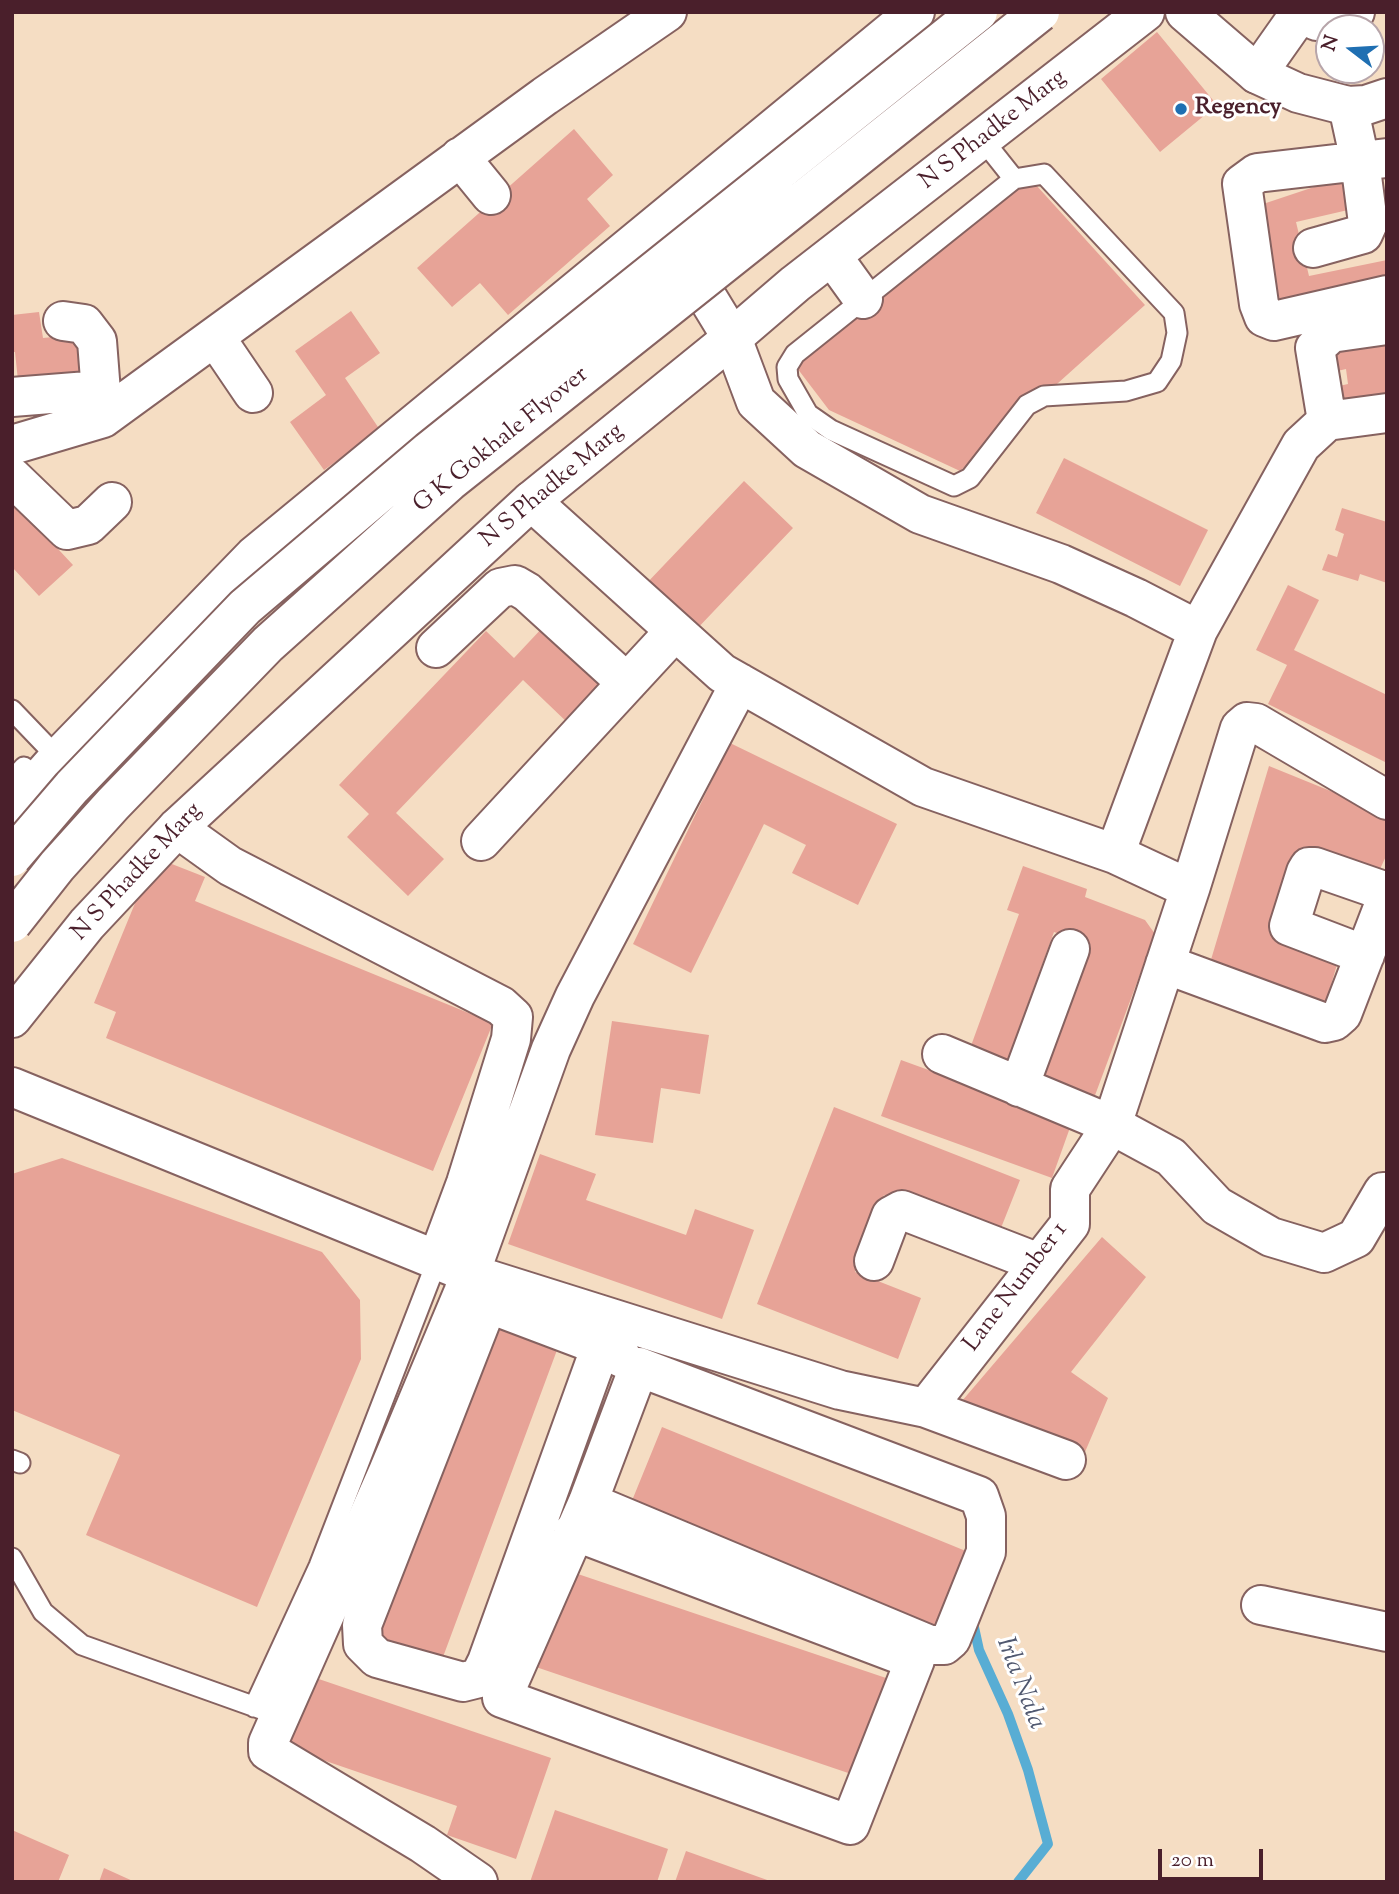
<!DOCTYPE html>
<html>
<head>
<meta charset="utf-8">
<style>
	body { margin:0 }
	#map { position:relative; width:1399px; height:1894px; overflow:hidden; background:#f5ddc3; font-family:"Sorts Mill Goudy",serif }
	canvas { display:block }
	.frame { position:absolute; inset:0; border:14px solid #4a1f2b; pointer-events:none }
	.north { position:absolute; left:1315px; top:14px; width:70px; height:70px; box-sizing:border-box; background:#fff; border:2px solid #b7a5aa; border-radius:50%; rotate:287deg; font-size:19px; font-weight:700; line-height:28px; text-align:center; color:#4a1f2b }
	.north::after { content:''; display:block; margin:auto; width:24px; height:32px; background:#1f6fb2; clip-path:polygon(50% 0,100% 100%,50% 72%,0 100%) }
	.scale { position:absolute; left:1158px; top:1849px; width:105px; height:32px; box-sizing:border-box; border:4px solid #4a1f2b; border-top:0; padding-left:9px; font-size:21px; line-height:24px; white-space:nowrap; color:#4a1f2b; -webkit-text-stroke:5px #fff; paint-order:stroke }
</style>
</head>
<body>
<div id="map">
<canvas width="1399" height="1894"></canvas>
<div class="frame"></div>
<div class="north">N</div>
<div class="scale">20 m</div>
</div>
<script>
const ctx = document.querySelector('canvas').getContext('2d');
ctx.lineJoin = 'round';
function trace(path, color, width, dash) { ctx.strokeStyle = color; ctx.lineWidth = width; ctx.lineCap = dash ? 'butt' : 'round'; ctx.setLineDash(dash || []); ctx.stroke(path); }
function fillPath(path, color) { ctx.fillStyle = color; ctx.fill(path, 'evenodd'); }
function label(font, color, halo, rows, align = 'center') {
  ctx.font = font + ' "Sorts Mill Goudy",serif'; ctx.lineWidth = 6; ctx.setLineDash([]); ctx.textBaseline = 'middle'; ctx.strokeStyle = halo; ctx.fillStyle = color; for (const [text, x, y, turn = 0] of rows) {
    ctx.save(); ctx.translate(x, y); ctx.rotate((+turn || 0) * Math.PI / 180); ctx.textAlign = isNaN(turn) ? turn : align; if (halo) ctx.strokeText(text, 0, 0); ctx.fillText(text, 0, 0); ctx.restore();
  }
}
const stream = new Path2D(`
	M972 1618 979 1650 1008 1714 1028 1770 1048 1844 1018 1882`);
const building = new Path2D(`
	M1157 32 1217 105 1160 152 1101 79Z
	M574 129 613 175 587 199 610 226 508 315 480 283 452 307 417 268Z
	M1026 174 1145 305 960 471 829 410 794 364Z
	M1341 178 1348 210 1296 222 1309 276 1387 260V285L1270 313 1254 207Z
	M351 311 380 353 345 378 380 430 324 470 290 422 326 395 295 351Z
	M39 312 43 338 83 334 89 382 19 390 15 352H12V315Z
	M1387 337V401L1335 411 1330 388 1348 384 1346 369 1329 373 1324 350Z
	M1064 458 1208 530 1180 586 1036 513Z
	M744 481 793 528 693 633 644 586Z
	M16 504 73 565 39 596 12 567V508Z
	M1342 508 1387 522V583L1360 574 1358 581 1322 570 1328 554 1337 557 1344 534 1335 530Z
	M1288 585 1319 600 1294 650 1387 695V763L1268 704 1287 665 1256 650Z
	M544 626 608 688 571 726 523 680 396 813 444 859 408 896 347 837 369 814 339 785 486 631 514 658Z
	M730 743 897 824 858 905 792 873 806 845 764 824 691 973 633 944Z
	M1269 766 1387 814V854L1374 882 1300 852 1279 931 1341 951 1323 1012 1207 973Z
	M154 857 205 877 195 901 493 1023 433 1171 106 1038 116 1012 94 1003Z
	M1023 866 1087 889 1085 897 1145 920 1155 934 1094 1098 1041 1078 1089 945 1054 932 1005 1067 968 1054 1019 914 1007 910Z
	M612 1021 709 1035 700 1094 661 1088 653 1143 595 1135Z
	M901 1060 1072 1122 1052 1178 881 1116Z
	M834 1107 1020 1180 997 1238 884 1195 855 1272 921 1298 898 1359 757 1304Z
	M540 1154 596 1174 586 1200 686 1235 695 1209 754 1230 722 1319 508 1244Z
	M62 1158 322 1252 360 1300 361 1359 257 1607 86 1535 120 1455 12 1410V1174Z
	M1102 1237 1146 1277 1071 1372 1108 1398 1085 1452 962 1401Z
	M493 1317 560 1342 440 1665 373 1640Z
	M662 1427 978 1556 945 1638 629 1508Z
	M569 1571 889 1679 857 1776 536 1667Z
	M307 1675 551 1758 516 1859 447 1835 457 1806 282 1746Z
	M555 1810 668 1849 657 1882H530Z
	M12 1830 69 1855 58 1882H12Z
	M686 1851 770 1881V1882H675Z
	M104 1868 135 1882H99Z`);
const lane = new Path2D(`
	M983 140 1014 179 1044 174 1174 313 1177 333 1171 361 1157 382 1126 391 1044 396 1027 405 970 478 954 486 831 430 808 414 788 379 787 367 795 354 1014 179
	M12 710 58 758
	M12 780 24 767
	M12 1460 20 1463
	M12 1558 43 1612 82 1645 264 1710
	M254 1707 319 1566 437 1261`);
const street = new Path2D(`
	M1257 74 1300 13 1317 21 1342 22 1355 12
	M460 157 491 195
	M1387 158 1257 173 1242 184 1259 304 1264 317 1274 321 1387 295
	M1313 248 1363 234 1368 223 1360 161 1348 106
	M682 256 732 338 756 402 807 449 920 514 1061 564 1136 598 1198 630 1301 445 1327 421 1387 413
	M832 256 863 299
	M63 321 84 324 97 341 103 418
	M215 337 253 393
	M12 397 101 390
	M1327 421 1315 348 1331 333 1387 325
	M12 445 103 418 545 96 667 12
	M12 477 67 530 88 525 112 502
	M531 501 722 673 923 787 1115 854 1190 889 1112 1125 1070 1189V1224L926 1408
	M436 648 500 588 515 585 527 592 627 683
	M177 828 230 866 501 1006 513 1017 511 1039 466 1183 437 1261
	M481 841 675 631
	M1115 854 1198 630
	M1190 889 1240 728 1247 722 1256 723 1387 800
	M1365 955 1289 926 1306 872 1309 867H1315L1387 892
	M1165 964 1325 1023 1334 1021 1342 1014 1387 897
	M942 1054 1112 1125 1171 1157 1217 1206 1271 1237 1324 1253 1356 1238 1383 1192H1387
	M12 1087 471 1274 840 1390 926 1408 1066 1460
	M1019 1087 1070 949
	M874 1261 891 1216 902 1210 1039 1263
	M488 1303 362 1625 363 1644 377 1658 463 1682 479 1678 487 1662 601 1346
	M503 1309 601 1346 622 1358
	M574 1531 915 1660 850 1825 502 1698 588 1502 639 1367 979 1496 986 1516V1552L951 1639 944 1645H930L588 1502
	M1261 1605 1387 1632
	M478 1882 423 1844 268 1751V1743L388 1472 463 1293 551 1049 575 996 740 683`);
const secondary = new Path2D(`
	M1185 12 1257 74 1298 93 1348 106 1366 105 1387 98
	M12 810 58 758 254 556 915 12
	M12 1018 87 924 177 828 531 501 732 338 795 284 1145 12`);
const primaryBridge = new Path2D(`
	M12 857 72 787 245 607 429 451 978 12
	M12 923 57 866 113 804 268 644 449 482 1040 12`);
const markers = [
	[1181,109,7,"#1f6fb2"]
];
const poiNames = [
	["Regency",1195,109]
];
const streetNames = [
	["N S Phadke Marg",994,131,-38],
	["G K Gokhale Flyover",502,441,-39],
	["N S Phadke Marg",553,487,-40],
	["N S Phadke Marg",138,873,-47],
	["Lane Number 1",1017,1288,-53]
];
const waterNames = [
	["Irla Nala",1019,1684,69]
];
trace(stream, '#58add4', 10);
fillPath(building, '#e7a397');
trace(lane, '#866260', 23);
trace(street, '#866260', 42);
trace(secondary, '#866260', 42);
trace(lane, '#fff', 19);
trace(street, '#fff', 38);
trace(secondary, '#fff', 38);
trace(primaryBridge, '#866260', 42, []);
trace(primaryBridge, '#fff', 38);
for (const [x, y, r, color] of markers) { const dot = new Path2D(); dot.arc(x, y, r, 0, 2 * Math.PI); ctx.fillStyle = color; ctx.fill(dot); trace(dot, '#fff', 2.5); }
label('bold 24px', '#4a1f2b', '#fff', poiNames, 'left');
label('24px', '#4a1f2b', '#fff', streetNames);
label('italic 26px', '#50586f', '#fff', waterNames);
</script>
</body>
</html>
